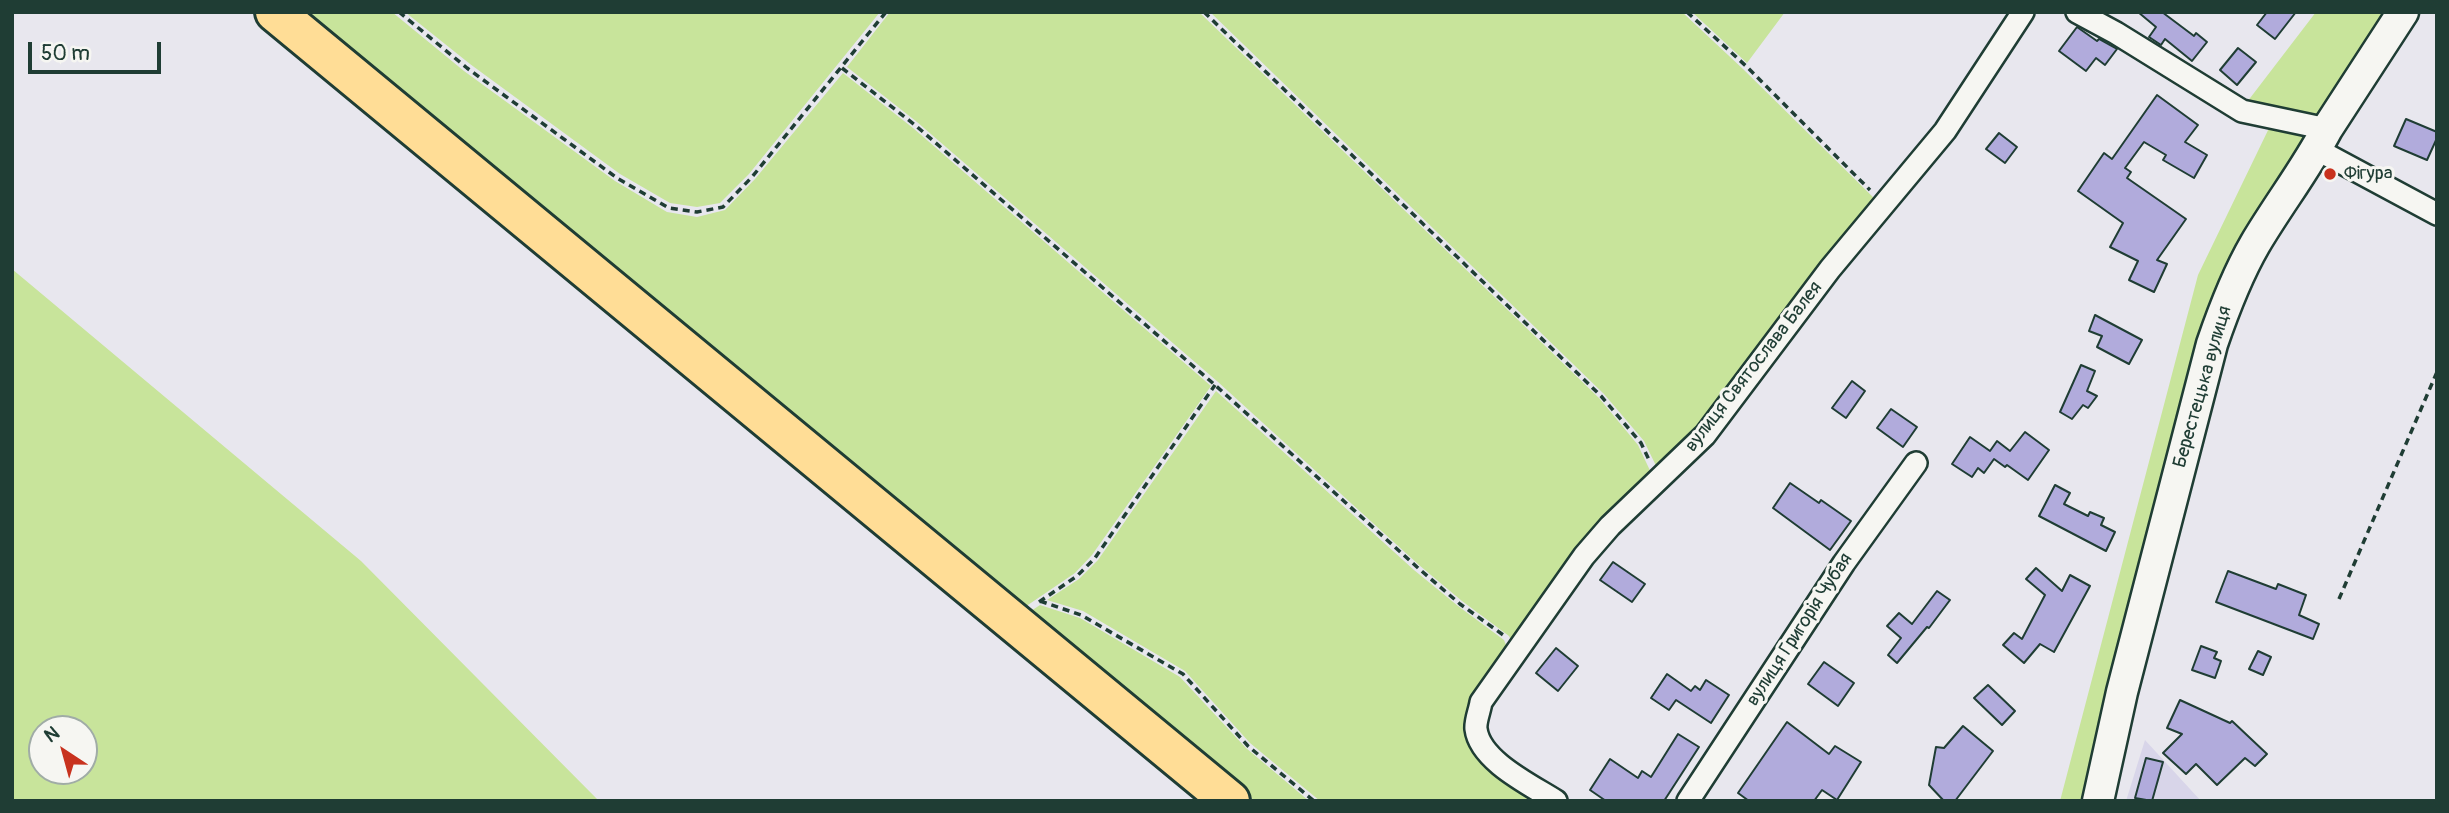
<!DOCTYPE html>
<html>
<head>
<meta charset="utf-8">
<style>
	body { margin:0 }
	#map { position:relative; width:2449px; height:813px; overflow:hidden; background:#e8e7ee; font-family:Pangolin,sans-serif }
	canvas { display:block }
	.frame { position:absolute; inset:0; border:14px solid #1f3d34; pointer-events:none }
	.north { position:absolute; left:28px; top:715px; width:70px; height:70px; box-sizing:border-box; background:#f6f6f2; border:2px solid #a0aca6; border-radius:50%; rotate:324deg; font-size:19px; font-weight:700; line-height:28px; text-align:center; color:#1f3d34 }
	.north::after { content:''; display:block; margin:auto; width:24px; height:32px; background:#c8321e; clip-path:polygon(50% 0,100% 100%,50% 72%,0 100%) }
	.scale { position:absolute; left:28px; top:42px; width:133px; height:32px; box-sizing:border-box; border:4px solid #1f3d34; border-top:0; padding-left:9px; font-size:21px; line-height:24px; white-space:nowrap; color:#1f3d34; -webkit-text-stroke:5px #f6f6f2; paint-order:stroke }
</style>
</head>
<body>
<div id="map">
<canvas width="2449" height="813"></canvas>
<div class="frame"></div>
<div class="north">N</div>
<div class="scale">50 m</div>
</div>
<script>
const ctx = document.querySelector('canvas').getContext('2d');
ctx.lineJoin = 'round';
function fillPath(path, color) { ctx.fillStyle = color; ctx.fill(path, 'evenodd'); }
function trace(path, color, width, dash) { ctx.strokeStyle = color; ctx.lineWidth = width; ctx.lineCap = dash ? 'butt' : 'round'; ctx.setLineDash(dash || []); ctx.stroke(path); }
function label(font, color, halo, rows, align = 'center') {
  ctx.font = font + ' Pangolin,sans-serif'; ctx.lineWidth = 6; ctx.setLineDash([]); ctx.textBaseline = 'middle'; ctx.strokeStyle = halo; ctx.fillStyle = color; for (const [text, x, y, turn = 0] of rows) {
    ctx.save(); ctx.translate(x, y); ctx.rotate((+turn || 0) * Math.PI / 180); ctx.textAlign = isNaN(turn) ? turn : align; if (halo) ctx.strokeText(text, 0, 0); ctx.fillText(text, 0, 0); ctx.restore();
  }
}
const built = new Path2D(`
	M2145 740 2201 801H2126Z`);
const green = new Path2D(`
	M299 12H392L464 71 615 181 667 212 697 217 725 210 755 179 843 73 913 128 1211 386 1092 555 1075 573 1022 609Z
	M405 12H880L749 174 720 203 697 207 670 203 620 174 470 64Z
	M890 12H1199L1599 398 1638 445 1654 479 1515 648 1509 636 1462 601 1419 565 1218 382 917 122 847 67Z
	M1210 12H1682L1743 69 1880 204 1702 433 1660 474 1644 441 1604 394Z
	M1692 12H1785L1747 63Z
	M2316 12H2388L2316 122 2244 106Z
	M2272 122 2312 130 2243 240 2085 801H2060L2198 275Z
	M12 269 361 561 599 801H12ZM42 729H84V771H42Z
	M1216 391 1414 570 1458 606 1504 640 1510 655 1472 729 1549 801H1320L1250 743 1185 671 1083 611 1047 600 1079 579 1098 560Z
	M1040 605 1080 618 1180 677 1246 748 1309 801H1255L1028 613Z`);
const building = new Path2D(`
	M2138 12H2162L2194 36 2196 33 2207 42 2192 61 2165 39 2161 45 2149 37 2156 27Z
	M2267 12H2296L2275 39 2257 25Z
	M2077 27 2097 41 2099 39 2117 49 2105 65 2096 58 2086 71 2059 51Z
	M2238 48 2256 62 2237 85 2220 70Z
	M2157 95 2198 125 2185 142 2207 155 2194 178 2163 160 2166 155 2144 142 2125 168 2131 172 2127 178 2186 219 2157 260 2167 264 2154 292 2129 280 2138 261 2110 247 2123 223 2078 191 2104 153 2112 159Z
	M2406 119 2437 132V138L2427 160 2394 146Z
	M1999 133 2017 147 2005 163 1986 149Z
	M2095 315 2142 340 2129 364 2097 347 2102 336 2089 331Z
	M2081 365 2095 371 2087 391 2097 396 2088 408 2083 405 2072 419 2060 412Z
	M1852 381 1865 391 1846 418 1832 408Z
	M1891 409 1917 427 1903 447 1877 428Z
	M2025 432 2049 450 2028 480 2007 465 2005 467 1994 459 1984 473 1978 468 1972 477 1952 464 1970 437 1990 451 1997 441 2010 451Z
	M1790 483 1819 503 1821 500 1851 521 1830 550 1773 508Z
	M2055 485 2070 493 2064 504 2088 516 2090 512 2104 518 2101 525 2115 532 2106 551 2039 516Z
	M1613 562 1645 584 1632 602 1600 580Z
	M2036 568 2062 591 2070 575 2090 586 2054 652 2040 644 2024 663 2003 645 2014 633 2022 639 2045 595 2026 579Z
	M2228 571 2276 589 2278 584 2306 595 2299 615 2319 624 2313 639 2216 602Z
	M1937 591 1950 600 1929 628 1927 627 1897 663 1888 655 1901 638 1887 626 1899 613 1912 624Z
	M2201 646 2217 652 2214 658 2221 661 2215 678 2192 670Z
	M1556 648 1578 666 1558 691 1536 673Z
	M2258 651 2271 657 2263 675 2249 669Z
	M1824 662 1854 683 1838 706 1808 684Z
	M1667 674 1691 691 1695 686 1700 690 1706 680 1729 695 1711 723 1676 700 1669 710 1651 698Z
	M1988 685 2015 711 2002 725 1974 698Z
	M2180 700 2230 723 2232 721 2267 754 2255 766 2245 758 2217 785 2196 764 2186 774 2163 753 2182 734 2167 728Z
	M1787 722 1829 754 1835 746 1861 762 1837 800 1822 790 1814 801H1749L1738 793Z
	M1963 726 1993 751 1955 801H1944L1929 785 1936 747 1944 748Z
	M1678 734 1699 747 1664 801H1606L1590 790 1610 759 1638 778 1642 771 1651 777Z
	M2146 758 2163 762 2152 801 2135 798Z`);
const path = new Path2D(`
	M399 12 467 68 617 178 669 208 697 212 723 207 752 177 886 12
	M1204 12 1601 396 1641 443 1650 462
	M1687 12 1746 66 1870 190
	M842 68 915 125 1215 385 1417 567 1460 604 1506 637
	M2339 599 2437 372
	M1040 601 1081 615 1183 674 1248 746 1314 801
	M1039 602 1077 576 1095 558 1215 385`);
const street = new Path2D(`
	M2077 12 2116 33 2242 111 2327 129
	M2316 149 2437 214
	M1556 801C1531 785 1480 761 1476 729 1475 721 1480 710 1481 702L1584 556 1610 526 1705 435 1830 269 1945 131 2023 12
	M1688 801 1844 563 1916 463`);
const secondary = new Path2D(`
	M2098 801 2122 692 2212 344C2224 309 2237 275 2255 244 2278 205 2306 169 2327 129L2403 12`);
const highway = new Path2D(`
	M275 12 1230 801`);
const markers = [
	[2330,174,7,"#c8321e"]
];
const poiNames = [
	["Фігура",2344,174]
];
const streetNames = [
	["вулиця Святослава Балея",1754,367,-52],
	["Берестецька вулиця",2203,387,-74],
	["вулиця Григорія Чубая",1800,630,-57]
];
fillPath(built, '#d8d5e9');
fillPath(green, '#c8e49b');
fillPath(building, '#b1abdc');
trace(building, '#1f3d34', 2);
trace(street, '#1f3d34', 26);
trace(secondary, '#1f3d34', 35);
trace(highway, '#1f3d34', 44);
trace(path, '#1f3d34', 3.5, [7, 5]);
trace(street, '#f6f6f2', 21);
trace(secondary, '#f6f6f2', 30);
trace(highway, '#ffdd96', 38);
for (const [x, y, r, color] of markers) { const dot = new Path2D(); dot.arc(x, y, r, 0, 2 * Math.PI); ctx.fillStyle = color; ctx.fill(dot); trace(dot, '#f6f6f2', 2.5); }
label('19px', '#1f3d34', '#f6f6f2', poiNames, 'left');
label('19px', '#1f3d34', '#f6f6f2', streetNames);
</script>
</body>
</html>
